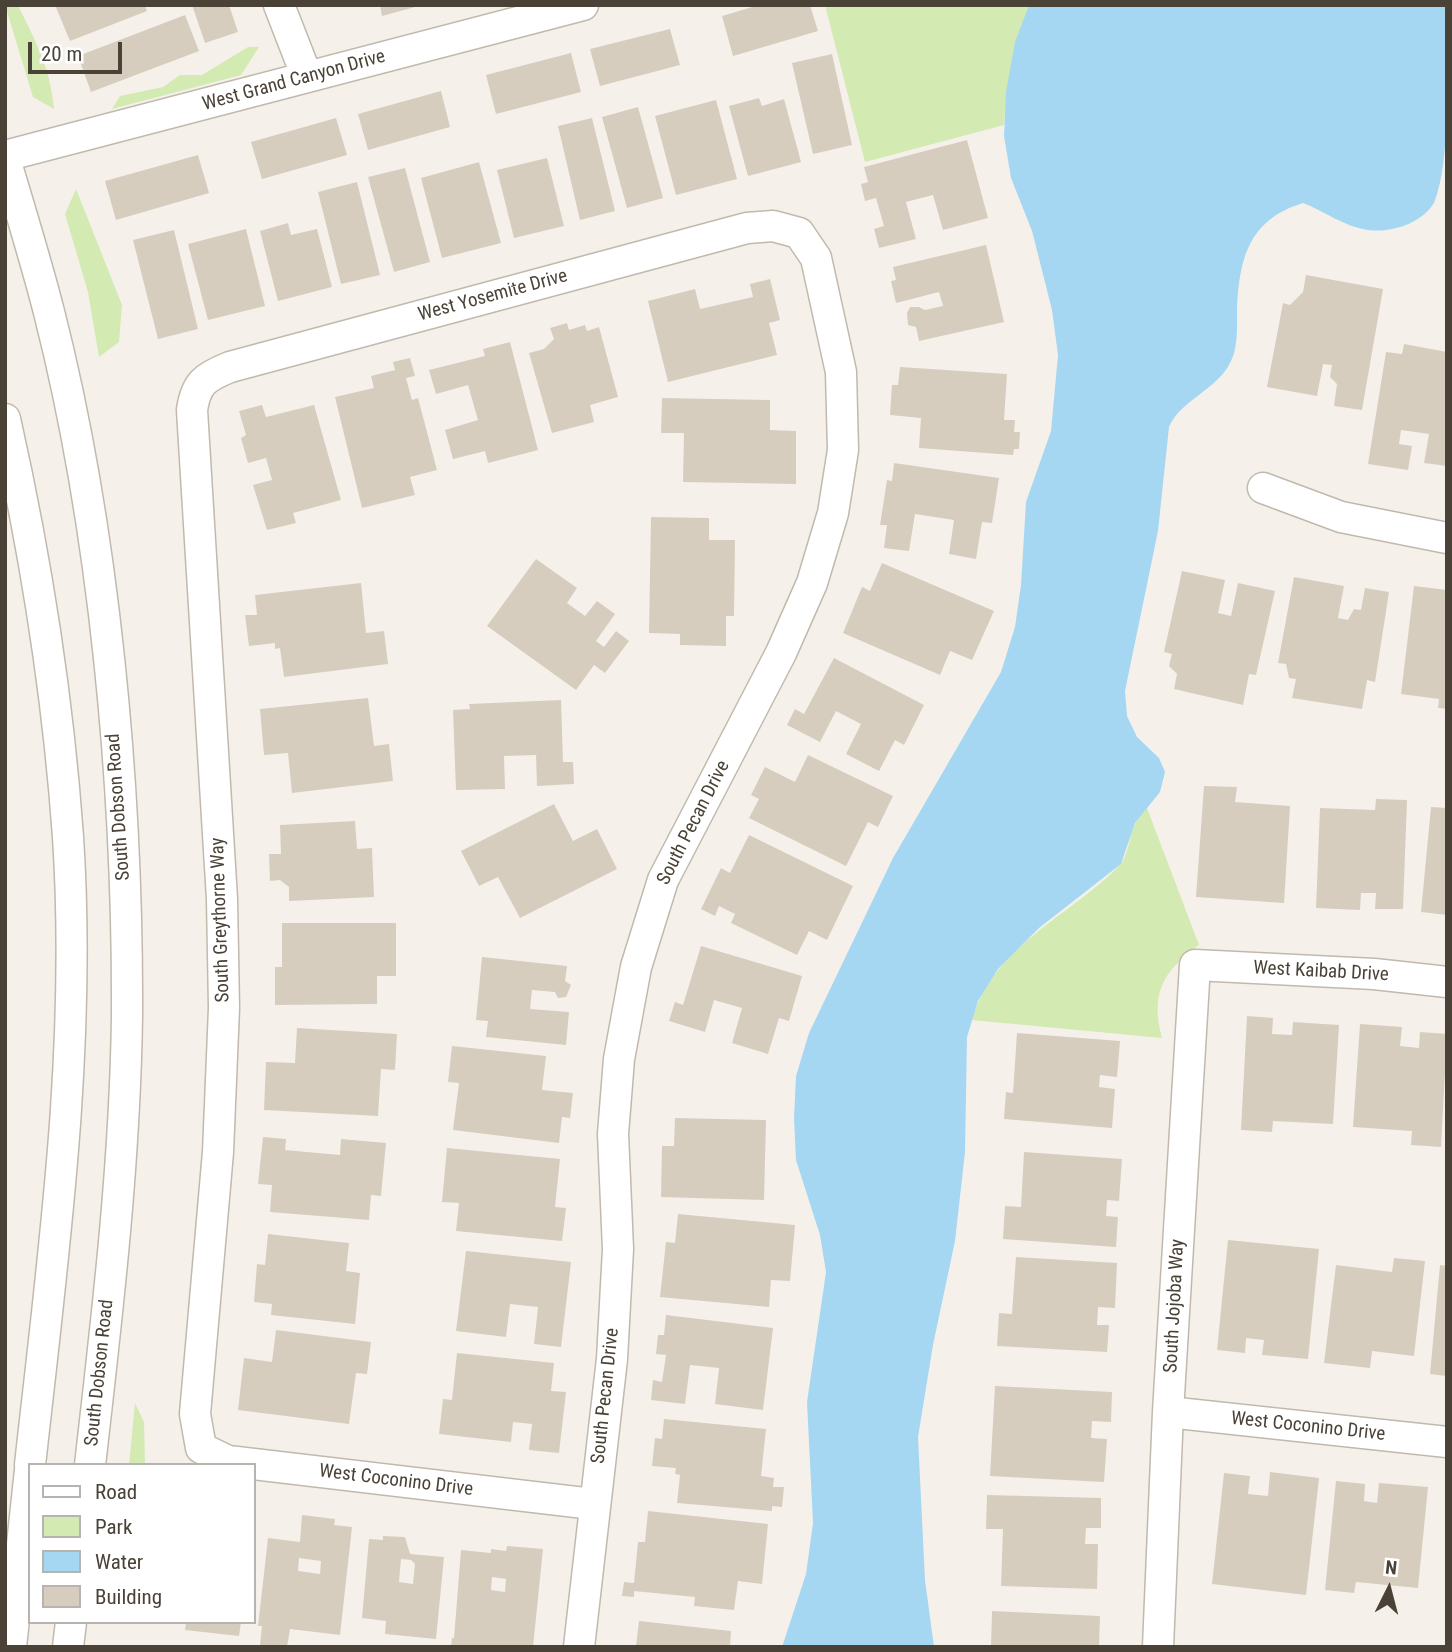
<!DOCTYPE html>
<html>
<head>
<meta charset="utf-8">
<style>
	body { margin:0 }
	#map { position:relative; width:1452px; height:1652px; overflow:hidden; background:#f5f1ea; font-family:"Roboto Condensed",sans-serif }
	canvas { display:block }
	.frame { position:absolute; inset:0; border:7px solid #4a4237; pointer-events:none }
	.legend { position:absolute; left:28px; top:1463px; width:228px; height:161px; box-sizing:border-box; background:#fff; border:2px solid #b7b3af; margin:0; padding:9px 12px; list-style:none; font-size:21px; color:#4a4237 }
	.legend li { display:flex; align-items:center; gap:14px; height:35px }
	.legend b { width:35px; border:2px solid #b7b3af }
	.north { position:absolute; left:1354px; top:1554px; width:70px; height:70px; -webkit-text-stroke:5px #fff; paint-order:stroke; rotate:6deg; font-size:19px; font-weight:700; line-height:28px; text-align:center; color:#4a4237 }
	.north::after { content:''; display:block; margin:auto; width:24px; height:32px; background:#4a4237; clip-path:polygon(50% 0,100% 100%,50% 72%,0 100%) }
	.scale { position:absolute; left:28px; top:42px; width:94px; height:32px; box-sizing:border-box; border:4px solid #4a4237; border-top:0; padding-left:9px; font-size:21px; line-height:24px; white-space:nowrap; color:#4a4237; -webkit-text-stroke:5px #fff; paint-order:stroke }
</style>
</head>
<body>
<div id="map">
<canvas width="1452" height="1652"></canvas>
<div class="frame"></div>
<ul class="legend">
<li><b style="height:9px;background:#fff"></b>Road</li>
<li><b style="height:19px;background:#d3eab2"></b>Park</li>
<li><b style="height:19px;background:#a5d7f3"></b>Water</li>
<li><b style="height:19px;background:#d7cdbf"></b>Building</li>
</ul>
<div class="north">N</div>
<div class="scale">20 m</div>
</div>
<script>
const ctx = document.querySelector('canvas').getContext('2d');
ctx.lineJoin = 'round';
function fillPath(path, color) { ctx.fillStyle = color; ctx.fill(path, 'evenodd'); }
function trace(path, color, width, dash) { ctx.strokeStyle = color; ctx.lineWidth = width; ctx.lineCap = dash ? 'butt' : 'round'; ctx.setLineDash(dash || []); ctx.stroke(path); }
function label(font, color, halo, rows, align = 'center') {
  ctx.font = font + ' "Roboto Condensed",sans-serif'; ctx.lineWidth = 5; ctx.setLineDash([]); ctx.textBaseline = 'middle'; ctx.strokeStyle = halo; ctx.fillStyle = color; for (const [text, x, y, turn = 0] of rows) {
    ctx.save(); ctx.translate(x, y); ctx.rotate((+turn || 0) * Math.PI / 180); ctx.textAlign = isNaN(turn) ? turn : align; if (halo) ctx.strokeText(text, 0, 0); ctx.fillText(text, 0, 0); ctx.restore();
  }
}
const green = new Path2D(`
	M5 5H18C36 43 50 66 54 109L33 97Z
	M825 5H1029C1014 45 1007 83 1004 125L865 162Z
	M248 47H259L241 75 112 109 120 96 163 87 180 75H202Z
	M76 189 122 305 119 342 99 357 88 292 65 214Z
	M1147 808 1199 945C1163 971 1150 993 1162 1038L972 1020C994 945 1069 917 1119 866 1128 857 1129 838 1134 826 1137 819 1142 814 1147 808Z
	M135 1403 144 1422 145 1465H129Z`);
const water = new Path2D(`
	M1029 5H1447C1447 54 1452 161 1434 203 1421 224 1391 233 1368 230 1345 227 1324 211 1303 203 1248 220 1239 259 1237 313 1237 328 1238 347 1231 361 1218 390 1181 399 1169 427L1158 531 1125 691 1127 716 1137 737 1159 758 1165 772 1160 792 1135 823 1121 864 1039 928 998 969 978 1001 967 1037 965 1152 955 1241 933 1345 918 1437 925 1580 934 1647H782L806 1574 813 1523 807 1402 826 1272 820 1235 796 1160 794 1118 796 1076 809 1033 893 858 1001 672 1015 627 1021 585 1026 502 1051 431 1058 355 1052 310 1032 231 1011 178 1004 136 1006 92 1015 42Z`);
const building = new Path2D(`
	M55 5H145L147 11 70 41Z
	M192 5H229L238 32 205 43Z
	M380 5H419V6L382 16Z
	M759 5H810L818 31 733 56 722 16Z
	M185 15 199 51 91 92 78 56Z
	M670 29 680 65 600 86 590 49Z
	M571 53 581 92 496 114 486 75Z
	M832 54 852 145 813 154 792 63Z
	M441 91 450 127 368 150 358 114Z
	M759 98 762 106 784 99 801 162 748 176 729 106Z
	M716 100 737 179 676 195 655 116Z
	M638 107 663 198 627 208 602 117Z
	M336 118 347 155 262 179 251 142Z
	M592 118 615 211 580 220 558 126Z
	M967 140 988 218 943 230 933 195 906 202 916 239 879 248 874 229 884 226 876 198 865 201 861 184 868 182 864 167Z
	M198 155 209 193 116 220 105 181Z
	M547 158 564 226 514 238 497 170Z
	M479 162 501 243 442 258 421 178Z
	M405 168 430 262 394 272 368 177Z
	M357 182 380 275 341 284 318 192Z
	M288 223 291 235 317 229 332 287 278 301 260 231Z
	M246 229 265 306 208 320 188 244Z
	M174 230 198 329 158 339 133 240Z
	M986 245 1004 322 919 341 916 327 908 325 907 313 910 307H919L925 310 943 306 939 292 896 303 891 281 896 280 893 267Z
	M1306 275 1383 289 1362 410 1334 406 1337 384 1330 377 1332 365 1323 364 1317 396 1267 387 1283 303 1290 305 1303 292Z
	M770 279 780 320 769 323 777 355 668 382 648 301 695 289 700 309 753 297 750 284Z
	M567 323 569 330 585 325 587 331 599 327 618 397 590 405 594 422 552 433 529 353 544 349 554 339 550 328Z
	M510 342 538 450 488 463 485 451 453 459 445 430 478 420 468 385 436 394 429 370 485 356 483 349Z
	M1404 344 1447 352V466L1424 463 1429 434 1401 430 1399 444 1412 446 1408 470 1368 464 1386 352 1402 354Z
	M410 358 415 376 406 378 412 400 418 398 437 470 410 477 415 495 362 508 335 397 374 388 371 376 395 370 393 362Z
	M900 367 1007 374 1004 420H1015L1014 432H1020L1019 449H1014L1013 455 919 448 921 418 890 415 892 385H898Z
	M662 398 770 400V430L796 431V484L683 482 684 433H661Z
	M262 405 266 417 314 405 341 500 293 513 296 523 267 530 253 485 272 480 266 458 248 463 241 438 246 435 239 411Z
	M894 463 999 478 992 523 982 522 976 559 949 554 954 520 915 514 909 551 884 548 887 525H880L887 480 892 481Z
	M651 517 709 518V540H735L734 616H726V646L680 645V634L649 633Z
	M536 559 577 588 567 603 585 616 597 601 615 614 596 641 604 647 616 631 629 641 605 673 594 665 576 690 487 626Z
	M882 563 994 611 972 660 950 651 940 675 843 633 862 587 870 591Z
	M1182 571 1225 580 1218 613 1231 616 1238 583 1275 591 1256 675 1249 674 1243 705 1174 689 1177 674 1169 666 1172 654 1164 652Z
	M1294 577 1344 586 1338 618 1348 620 1354 609 1361 610 1365 588 1389 592 1375 682 1367 680 1362 709 1292 698 1296 679 1289 678 1286 664 1278 663Z
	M361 583 366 633 384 631 388 664 284 677 280 648 275 649V643L249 646 245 615H257L255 595Z
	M1414 586 1447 590V709L1438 708 1439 699 1401 694Z
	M834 658 924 705 904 745 895 740 879 771 846 754 861 724 836 711 820 742 787 725 795 709 804 714Z
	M368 698 374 746 389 744 393 781 292 793 288 753 264 755 260 709Z
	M561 700 563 762H573L574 784 537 786 536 755 504 756 505 789 456 790 453 710 470 709 469 704Z
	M808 755 893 796 878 827 868 822 846 866 749 818 759 799 751 795 765 767 795 782Z
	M1204 786 1237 787 1235 802 1290 806 1284 903 1196 897Z
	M1376 799 1407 800 1403 909H1375L1376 893H1361L1360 910 1316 908 1320 808 1375 810Z
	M554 804 573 841 597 829 617 869 520 918 498 877 479 886 461 851Z
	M1431 807 1447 808V915L1421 912Z
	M355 821 357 849 372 848 374 897 289 901V887L280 880 270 881 269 854H281L280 825Z
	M749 835 853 886 827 940 809 931 797 955 731 923 735 914 719 906 715 916 701 909 721 868 730 873Z
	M282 923H396V976H377V1004L275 1005V967H282Z
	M701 946 802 976 789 1021 779 1018 768 1054 732 1043 742 1008 714 1000 705 1032 669 1021 675 1002 683 1005Z
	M482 957 567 966 565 981 571 985 566 997 558 998 555 992 532 990 530 1009 569 1012 566 1045 486 1037 488 1021 476 1020Z
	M1247 1016 1273 1018 1272 1034 1292 1035 1293 1022 1339 1025 1333 1124 1273 1121 1272 1132 1241 1130Z
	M1360 1024 1402 1027 1400 1046 1419 1048 1420 1032 1447 1034 1441 1147 1411 1145 1412 1131 1353 1127Z
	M297 1028 397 1034 395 1070 381 1069 378 1116 264 1110 266 1062 295 1063Z
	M1017 1033 1120 1041 1117 1077 1100 1075 1099 1087 1115 1089 1112 1128 1004 1119 1006 1092 1013 1093Z
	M452 1046 546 1056 542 1090 573 1093 570 1118 562 1117 559 1143 453 1130 459 1083 448 1082Z
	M675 1118 766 1120 764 1200 661 1197 662 1146H674Z
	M263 1137 286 1139 285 1150 340 1155 341 1139 386 1143 381 1196 371 1195 369 1220 270 1212 272 1185 258 1184Z
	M447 1148 560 1159 555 1207 566 1208 562 1241 456 1231 459 1203 442 1202Z
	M1024 1152 1122 1159 1119 1201 1107 1200 1106 1216 1118 1217 1116 1247 1003 1239 1005 1206 1021 1207Z
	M678 1214 795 1225 790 1281 771 1280 769 1307 660 1297 666 1242 675 1243Z
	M268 1234 349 1243 346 1271 360 1273 355 1324 271 1315 272 1304 254 1302 257 1264 265 1265Z
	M1228 1240 1319 1249 1308 1359 1262 1355 1264 1340 1246 1338 1245 1353 1217 1350Z
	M466 1251 571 1262 561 1347 534 1344 538 1307 510 1304 506 1337 456 1331Z
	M1016 1257 1117 1263 1115 1308 1098 1307 1097 1325H1109L1107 1352 997 1346 999 1313 1012 1314Z
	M1394 1258 1425 1261 1414 1356 1372 1351 1370 1368 1324 1363 1336 1265 1392 1272Z
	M1440 1265 1447 1266V1376L1430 1374Z
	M666 1315 773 1328 763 1410 715 1404 719 1368 690 1365 685 1404 651 1400 653 1380 662 1382 666 1355 656 1354 658 1335H664Z
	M276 1330 371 1342 367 1374 356 1373 349 1424 238 1410 244 1358 272 1362Z
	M457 1353 554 1363 551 1391 566 1392 559 1453 529 1450 532 1424 513 1422 511 1442 439 1434 443 1399 452 1400Z
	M995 1386 1112 1392 1111 1422 1092 1421 1091 1438 1107 1439 1104 1482 990 1476Z
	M664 1419 766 1429 761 1476 774 1478 773 1487H784L782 1507 772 1506V1511L677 1503 680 1475 675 1474 676 1468 652 1466 655 1438 662 1439Z
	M1270 1472 1319 1478 1306 1595 1212 1584 1224 1473 1250 1476 1248 1494 1268 1496Z
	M1336 1481 1365 1484 1364 1501 1377 1503 1379 1483 1428 1487 1418 1588 1356 1582 1354 1593 1325 1590Z
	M987 1495 1101 1498V1528H1086L1085 1544H1098L1097 1589 1001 1586 1003 1529H986Z
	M648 1511 768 1524 762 1584 738 1581 734 1610 694 1606 695 1597 634 1591V1597L622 1596 624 1582 634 1583 638 1542H645Z
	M302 1515 335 1519 334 1525 352 1527 340 1635 290 1629 287 1647 260 1645 262 1626H258L268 1538 300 1542ZM299 1558 321 1561 320 1574 298 1571Z
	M383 1536 405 1537 410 1554 444 1557 436 1639 385 1634 386 1621 362 1618 369 1539 383 1540ZM401 1559 411 1560 415 1564 413 1584 399 1582Z
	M507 1546 543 1549 533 1647H451L452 1638H454L461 1550 491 1553V1549L506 1551ZM492 1577 506 1579 505 1592 491 1590Z
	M992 1611 1100 1616 1099 1647H991Z
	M639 1621 731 1631 730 1647 636 1646Z
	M186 1622H241L239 1636 185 1630Z`);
const minor = new Path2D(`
	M279 5 307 77
	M5 156 583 5
	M5 159C20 210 36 261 49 312 105 532 128 789 127 1016 125 1166 107 1316 90 1465
	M5 419C36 557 58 696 68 837 82 1047 53 1257 30 1465
	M1263 488 1341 517 1447 538
	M1168 1412 1447 1442
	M11 1647 30 1470
	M68 1647 71 1622
	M579 1647 612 1359 618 1249 613 1134 619 1059 636 967 663 880 781 653 812 583 833 513 843 450 841 372 816 258 799 233 773 226 747 228 230 367C205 377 196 383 192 410L222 899 224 1008 218 1152 195 1414 201 1448 228 1461 593 1504
	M1158 1647 1168 1412 1195 965 1374 974 1447 982`);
const streetNames = [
	["West Grand Canyon Drive",294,81,-15],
	["West Yosemite Drive",493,296,-15],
	["South Dobson Road",119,807,-94],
	["South Pecan Drive",694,823,-63],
	["South Greythorne Way",221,920,-92],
	["West Kaibab Drive",1321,972,3],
	["South Jojoba Way",1175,1306,-87],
	["South Dobson Road",100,1373,-84],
	["South Pecan Drive",606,1396,-84],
	["West Coconino Drive",1308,1427,6],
	["West Coconino Drive",396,1481,7]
];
fillPath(green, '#d3eab2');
fillPath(water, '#a5d7f3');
fillPath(building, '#d7cdbf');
trace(minor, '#c1b9ac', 33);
trace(minor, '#fff', 30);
label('19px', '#4a4237', '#fff', streetNames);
</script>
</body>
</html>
